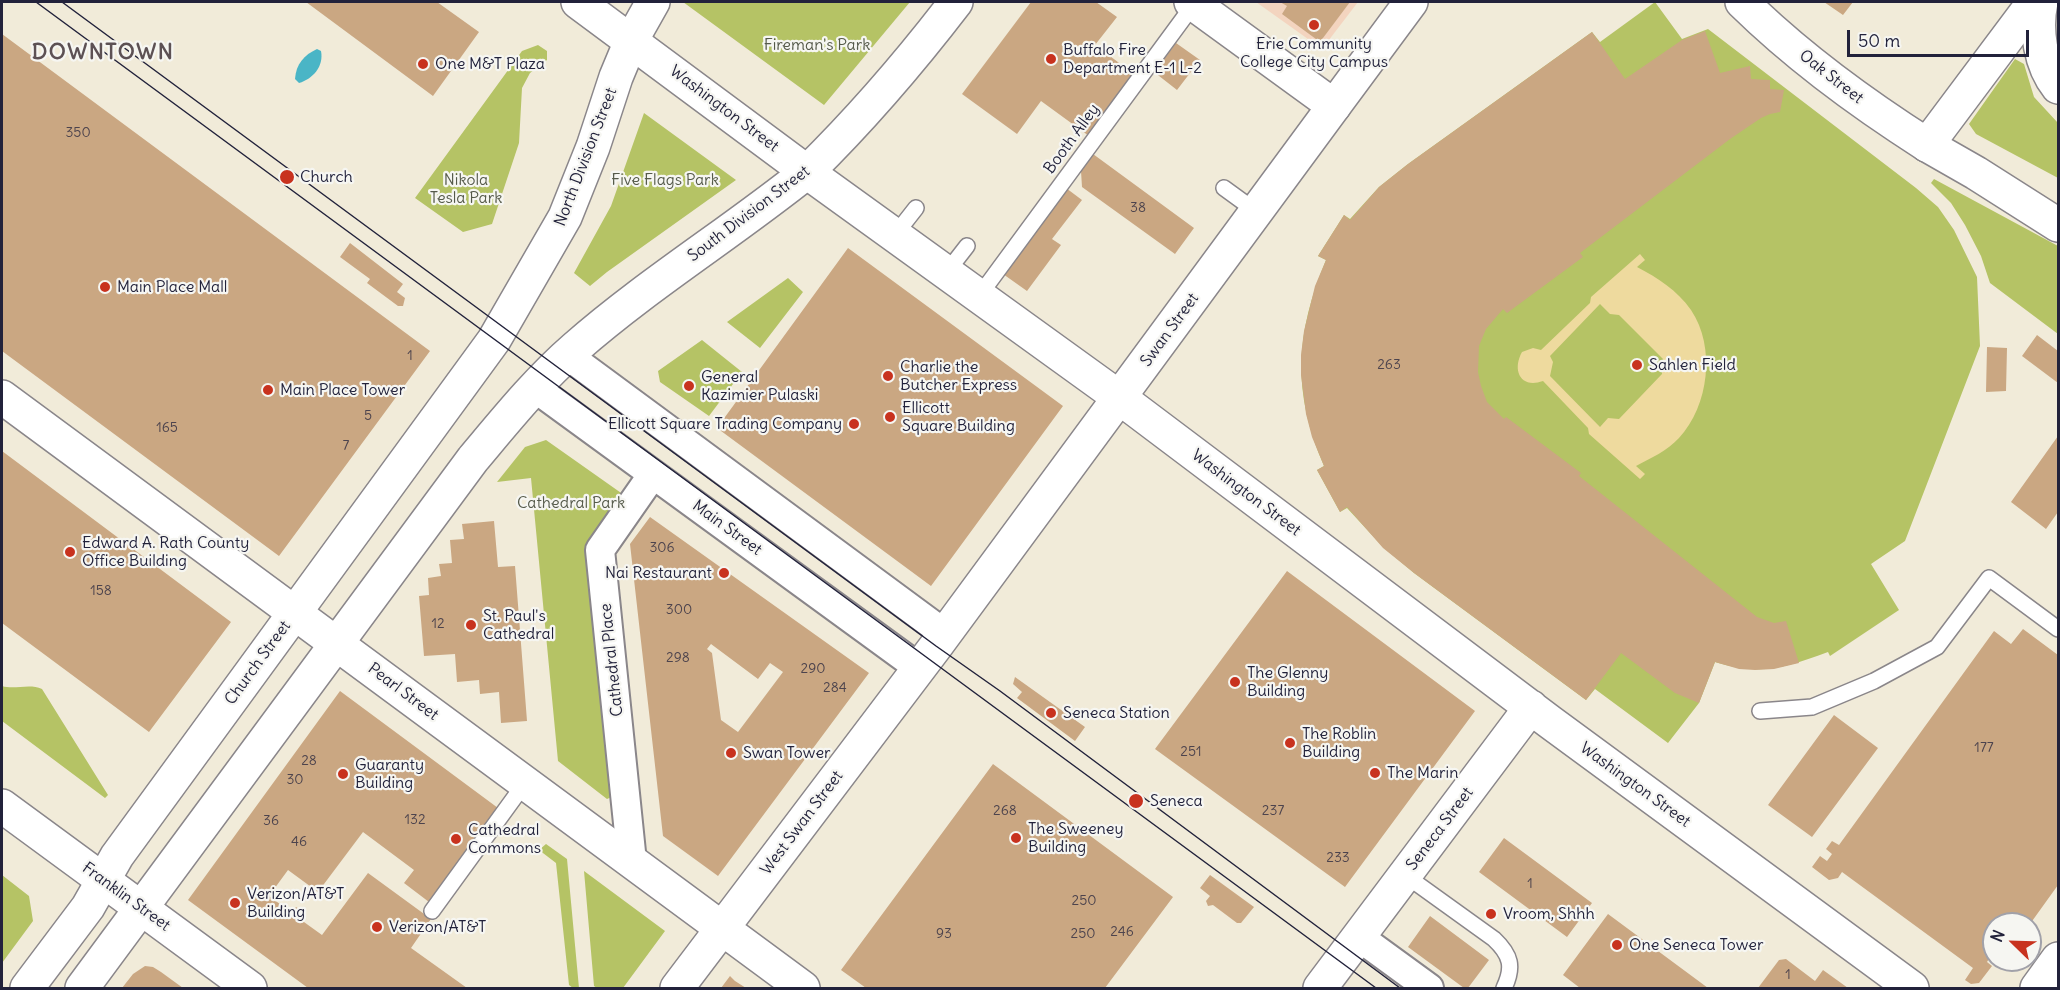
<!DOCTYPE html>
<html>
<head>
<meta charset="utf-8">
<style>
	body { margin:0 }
	#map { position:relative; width:2060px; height:990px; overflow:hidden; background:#f1ebd9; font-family:Delius,sans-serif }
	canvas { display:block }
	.frame { position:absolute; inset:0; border:3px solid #22223b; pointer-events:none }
	.north { position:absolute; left:1982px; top:912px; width:60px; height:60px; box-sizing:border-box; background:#f6f6f2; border:2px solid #a1a1a9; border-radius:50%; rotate:293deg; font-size:16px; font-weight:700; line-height:24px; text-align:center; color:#22223b }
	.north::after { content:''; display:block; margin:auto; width:21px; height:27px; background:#c8321e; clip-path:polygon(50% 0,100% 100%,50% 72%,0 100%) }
	.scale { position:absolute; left:1847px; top:30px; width:182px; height:27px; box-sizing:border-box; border:3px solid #22223b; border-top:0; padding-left:8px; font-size:18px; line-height:21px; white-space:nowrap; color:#22223b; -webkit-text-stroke:4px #f6f6f2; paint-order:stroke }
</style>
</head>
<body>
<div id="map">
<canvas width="2060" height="990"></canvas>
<div class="frame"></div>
<div class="north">N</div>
<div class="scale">50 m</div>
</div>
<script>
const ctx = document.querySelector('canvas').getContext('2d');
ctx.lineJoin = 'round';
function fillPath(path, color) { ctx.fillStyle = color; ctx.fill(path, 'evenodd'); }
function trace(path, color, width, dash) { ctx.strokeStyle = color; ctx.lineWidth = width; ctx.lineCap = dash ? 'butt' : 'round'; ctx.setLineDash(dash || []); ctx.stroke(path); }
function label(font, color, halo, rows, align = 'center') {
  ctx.font = font + ' Delius,sans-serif'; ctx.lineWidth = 4.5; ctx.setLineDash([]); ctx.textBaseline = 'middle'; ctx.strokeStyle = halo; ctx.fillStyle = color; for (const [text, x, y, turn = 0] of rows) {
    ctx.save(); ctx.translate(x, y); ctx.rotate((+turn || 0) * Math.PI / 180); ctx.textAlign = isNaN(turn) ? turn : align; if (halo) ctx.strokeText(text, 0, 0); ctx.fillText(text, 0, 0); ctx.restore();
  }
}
const built = new Path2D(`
	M1256 2H1358L1322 49Z`);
const green = new Path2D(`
	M683 2H910L824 105Z
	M1655 2 1682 39 1708 29 1916 188 1938 207 1954 230 1977 277 1980 346 1905 541 1871 564 1899 610 1830 656 1828 652C1784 668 1761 676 1715 662L1699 703 1668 743 1595 689 1586 700 1414 573 1383 547 1347 508 1340 512 1317 470 1324 466C1292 392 1295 334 1326 260L1318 256 1344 215 1350 219 1379 187 1408 164 1592 32 1600 42Z
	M538 45 547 51V60L530 73 522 88 519 143 492 224 463 232 415 198 522 51Z
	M2015 59 2024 64 2034 97 2058 123V178L1976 134 1969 124Z
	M644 113 736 180 607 272 590 286 574 273 611 206Z
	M1934 179 2058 246V334L1990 283 1981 256 1965 225 1951 203 1931 183Z
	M788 278 803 292 760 348 727 322Z
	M702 340 742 372 709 416 660 382 658 371Z
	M546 440 624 495 589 545 614 796 607 799 558 761 531 478 497 482 525 447Z
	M2 686C15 690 29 683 42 689L108 795 105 798 2 721Z
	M546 844 567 859 579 988H573L569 985 556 863 539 850Z
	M584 871 665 931 623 988H597L594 986Z
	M2 875 29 896 33 921 2 963Z`);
const sand = new Path2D(`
	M1640 254 1645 260 1637 267C1658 278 1677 290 1691 310 1716 347 1709 406 1679 438 1667 451 1651 458 1636 466L1645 474 1640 479 1589 434 1588 428 1543 381C1520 389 1512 370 1522 352L1533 348 1541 350 1590 303 1591 297ZM1600 304 1610 314 1619 315 1663 359 1662 374 1619 419 1608 418 1600 427 1550 376 1553 362 1550 356Z`);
const water = new Path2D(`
	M317 49 321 51C324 66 313 79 299 83L295 79C296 64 304 55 317 49Z`);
const building = new Path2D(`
	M306 2H437L479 32 433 96Z
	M1031 2H1096L1117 17 1095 45 1134 74 1089 136 1041 101 1017 134 962 94Z
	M1280 2H1350L1320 42 1282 14 1287 6Z
	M1824 2H1853L1843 15Z
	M1705 31 1720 73 1750 66 1751 79 1770 80V89L1784 90 1780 112 1770 114 1761 118 1730 139 1580 253 1583 257 1507 313 1503 309 1486 329 1479 346 1478 372 1481 386 1487 402 1504 419 1506 417 1581 473 1579 476 1757 617 1774 623 1786 621 1799 663 1774 669 1755 670 1739 669 1715 662 1699 703 1675 693 1621 653 1586 700 1414 573 1383 548 1347 507 1340 512 1317 470 1324 466 1312 437 1306 414 1301 375V355L1304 331 1315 286 1326 260 1318 256 1344 215 1350 220 1379 187 1408 164 1592 32 1625 79 1682 40Z
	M2 34 430 351 279 556 2 351Z
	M1176 43 1200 60 1177 90 1154 72Z
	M1093 154 1194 228 1175 254 1082 187 1081 171Z
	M1066 188 1082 200 1052 239 1061 245 1027 291 1003 274Z
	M350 243 403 284 397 292 405 298 403 306H398L367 283 370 279 340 257Z
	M848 248 1063 406 931 586 717 428Z
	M2037 335 2058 351V383L2022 356Z
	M1987 347 2007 348 2006 391 1986 392Z
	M2058 436V512L2046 529 2011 502Z
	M2 451 231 622 149 732 2 623Z
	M650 517 869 673 718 876 663 836 630 544ZM711 644 758 679 770 663 783 672 738 732 721 720 712 653 707 649Z
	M494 521 498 567 515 566 527 721 501 723 499 692 480 694 479 680 457 682 455 654 424 656 419 596 429 595 428 578 441 576 439 564 452 563 450 540 464 539 462 524Z
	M1287 571 1475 711 1345 887 1155 749Z
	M2023 629 2058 655V885L2030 924H1994V959L1990 957 1987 962 1992 966 1979 983 1971 984 1965 980 1973 968 1842 872 1838 878 1829 880 1812 867 1820 856 1827 861 1832 854 1826 849 1832 841 1839 845 1994 631 2011 644Z
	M1015 677 1085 727 1075 741 1017 698 1022 692 1013 684Z
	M340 691 498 808 429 902 404 883 414 870 363 832 318 892 288 870 269 896 292 913 296 907 302 911 297 917 322 935 368 873 431 919 411 948 467 988H308L188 900Z
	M1834 715 1878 748 1812 837 1768 805Z
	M993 764 1173 897 1105 988H866L841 970Z
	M1504 838 1592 903 1567 937 1479 872Z
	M1210 875 1254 907 1241 923H1237L1213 905 1208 906 1206 901 1210 896 1200 888Z
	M1608 914 1708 988H1580L1563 975Z
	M1430 916 1489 960 1468 988H1464L1408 947Z
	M1786 959 1815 981 1823 970 1848 988H1758L1779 960Z
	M145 966 153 967 161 972 183 988H122L133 974Z
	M730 976 735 981 746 988H721Z`);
const service = new Path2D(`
	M1224 188 1257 212
	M894 236 916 208
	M946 273 967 246
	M979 296 1194 4
	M1760 711 1812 707 1874 681 1937 647 1989 578 2058 629
	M1405 875 1494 939C1511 955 1514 967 1504 988
	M432 911 525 783`);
const minor = new Path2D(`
	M567 355 945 634
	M535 388 919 668
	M632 862 600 550 653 474
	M1359 937 1429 988`);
const tertiary = new Path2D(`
	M578 2 807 172 1120 398 1550 722 1912 988
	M2 397 803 988
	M2 806 250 988
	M677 988 936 646 1334 106
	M1320 988 1531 707
	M2037 988 2058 959`);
const secondary = new Path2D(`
	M1191 2 1334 106 1411 2
	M1927 145 2034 2`);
const trunk = new Path2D(`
	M1742 2C1797 56 1861 103 1927 145
	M27 988 88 907 117 856 494 340 565 217 593 147 616 77 631 41 653 2
	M82 988 473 459C505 421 537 381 575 348 648 284 731 233 807 172 861 119 910 62 956 2`);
const motorway = new Path2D(`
	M2041 2C2035 29 2040 65 2058 87
	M1927 145 1976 173 2058 225`);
const tram = new Path2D(`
	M36 2 1376 988
	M62 2 936 646 1000 691 1400 988`);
const markers = [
	[1314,25,6,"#c8321e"],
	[1051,59,6,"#c8321e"],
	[423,64,6,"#c8321e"],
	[287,177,8,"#c8321e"],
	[105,287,6,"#c8321e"],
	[1637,365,6,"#c8321e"],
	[888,376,6,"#c8321e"],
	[689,386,6,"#c8321e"],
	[268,390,6,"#c8321e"],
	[890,417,6,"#c8321e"],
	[854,424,6,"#c8321e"],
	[70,552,6,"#c8321e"],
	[724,573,6,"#c8321e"],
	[471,625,6,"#c8321e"],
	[1235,682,6,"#c8321e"],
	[1051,713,6,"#c8321e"],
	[1290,743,6,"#c8321e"],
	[731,753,6,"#c8321e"],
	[1375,773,6,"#c8321e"],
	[343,774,6,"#c8321e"],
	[1136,801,8,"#c8321e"],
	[1016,838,6,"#c8321e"],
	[456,839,6,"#c8321e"],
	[235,903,6,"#c8321e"],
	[1491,914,6,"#c8321e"],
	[377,927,6,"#c8321e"],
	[1617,945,6,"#c8321e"]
];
const numberNames = [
	["350",78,133],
	["38",1138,208],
	["1",410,356],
	["263",1389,365],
	["5",368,416],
	["165",167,428],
	["7",346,446],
	["306",662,548],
	["158",101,591],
	["300",679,610],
	["12",438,624],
	["298",678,658],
	["290",813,669],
	["284",835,688],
	["177",1984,748],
	["251",1191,752],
	["28",309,761],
	["30",295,780],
	["268",1005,811],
	["237",1273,811],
	["132",415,820],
	["36",271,821],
	["46",299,842],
	["233",1338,858],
	["1",1530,884],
	["250",1084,901],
	["246",1122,932],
	["93",944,934],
	["250",1083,934],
	["1",1788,975]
];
const poiNames = [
	["Erie Community",1314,44,"center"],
	["College City Campus",1314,62,"center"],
	["Buffalo Fire",1063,50],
	["Department E-1 L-2",1063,68],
	["One M&T Plaza",435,64],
	["Church",300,177],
	["Main Place Mall",117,287],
	["Sahlen Field",1649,365],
	["Charlie the",900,367],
	["Butcher Express",900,385],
	["General",701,377],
	["Kazimier Pulaski",701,395],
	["Main Place Tower",280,390],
	["Ellicott",902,408],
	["Square Building",902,426],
	["Ellicott Square Trading Company",842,424,"right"],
	["Edward A. Rath County",82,543],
	["Office Building",82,561],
	["Nai Restaurant",712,573,"right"],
	["St. Paul's",483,616],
	["Cathedral",483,634],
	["The Glenny",1247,673],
	["Building",1247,691],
	["Seneca Station",1063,713],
	["The Roblin",1302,734],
	["Building",1302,752],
	["Swan Tower",743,753],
	["Guaranty",355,765],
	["Building",355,783],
	["The Marin",1387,773],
	["Seneca",1150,801],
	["The Sweeney",1028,829],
	["Building",1028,847],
	["Cathedral",468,830],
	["Commons",468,848],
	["Verizon/AT&T",247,894],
	["Building",247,912],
	["Vroom, Shhh",1503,914],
	["Verizon/AT&T",389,927],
	["One Seneca Tower",1629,945]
];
const parkNames = [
	["Fireman's Park",817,45],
	["Nikola",466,180],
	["Tesla Park",466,198],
	["Five Flags Park",665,180],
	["Cathedral Park",571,503]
];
const streetNames = [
	["Oak Street",1831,77,38],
	["Washington Street",724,109,37],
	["Booth Alley",1072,139,-54],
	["North Division Street",586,157,-69],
	["South Division Street",749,214,-37],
	["Swan Street",1170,330,-54],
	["Washington Street",1246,493,37],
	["Main Street",727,528,36],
	["Cathedral Place",612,660,-96],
	["Church Street",258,663,-54],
	["Pearl Street",403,692,37],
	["Washington Street",1635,785,36],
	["West Swan Street",802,823,-53],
	["Seneca Street",1440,829,-53],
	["Franklin Street",126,897,36]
];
const districtNames = [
	["DOWNTOWN",103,53]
];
fillPath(built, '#f3d4bf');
fillPath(green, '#b5c365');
fillPath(sand, '#eeda9e');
fillPath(water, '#4ab5c6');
fillPath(building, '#caa782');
trace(service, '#8a868a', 18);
trace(minor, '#8a868a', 32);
trace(tertiary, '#8a868a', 36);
trace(secondary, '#8a868a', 36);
trace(trunk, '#8a868a', 36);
trace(motorway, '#8a868a', 36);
trace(service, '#fff', 15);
trace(minor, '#fff', 28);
trace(tertiary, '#fff', 33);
trace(secondary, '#fff', 33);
trace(trunk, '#fff', 33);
trace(motorway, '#fff', 33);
trace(tram, '#22223b', 1.5);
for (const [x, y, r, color] of markers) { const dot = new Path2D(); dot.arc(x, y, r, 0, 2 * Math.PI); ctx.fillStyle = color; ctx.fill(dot); trace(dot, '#f6f6f2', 2); }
label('14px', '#4c434d', null, numberNames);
label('16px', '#22223b', '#f6f6f2', poiNames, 'left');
label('16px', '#555a4a', '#f6f6f2', parkNames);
label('16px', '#22223b', '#f6f6f2', streetNames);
ctx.letterSpacing = '1.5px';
label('bold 22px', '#5d5154', '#f6f6f2', districtNames);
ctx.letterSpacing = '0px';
</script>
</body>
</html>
